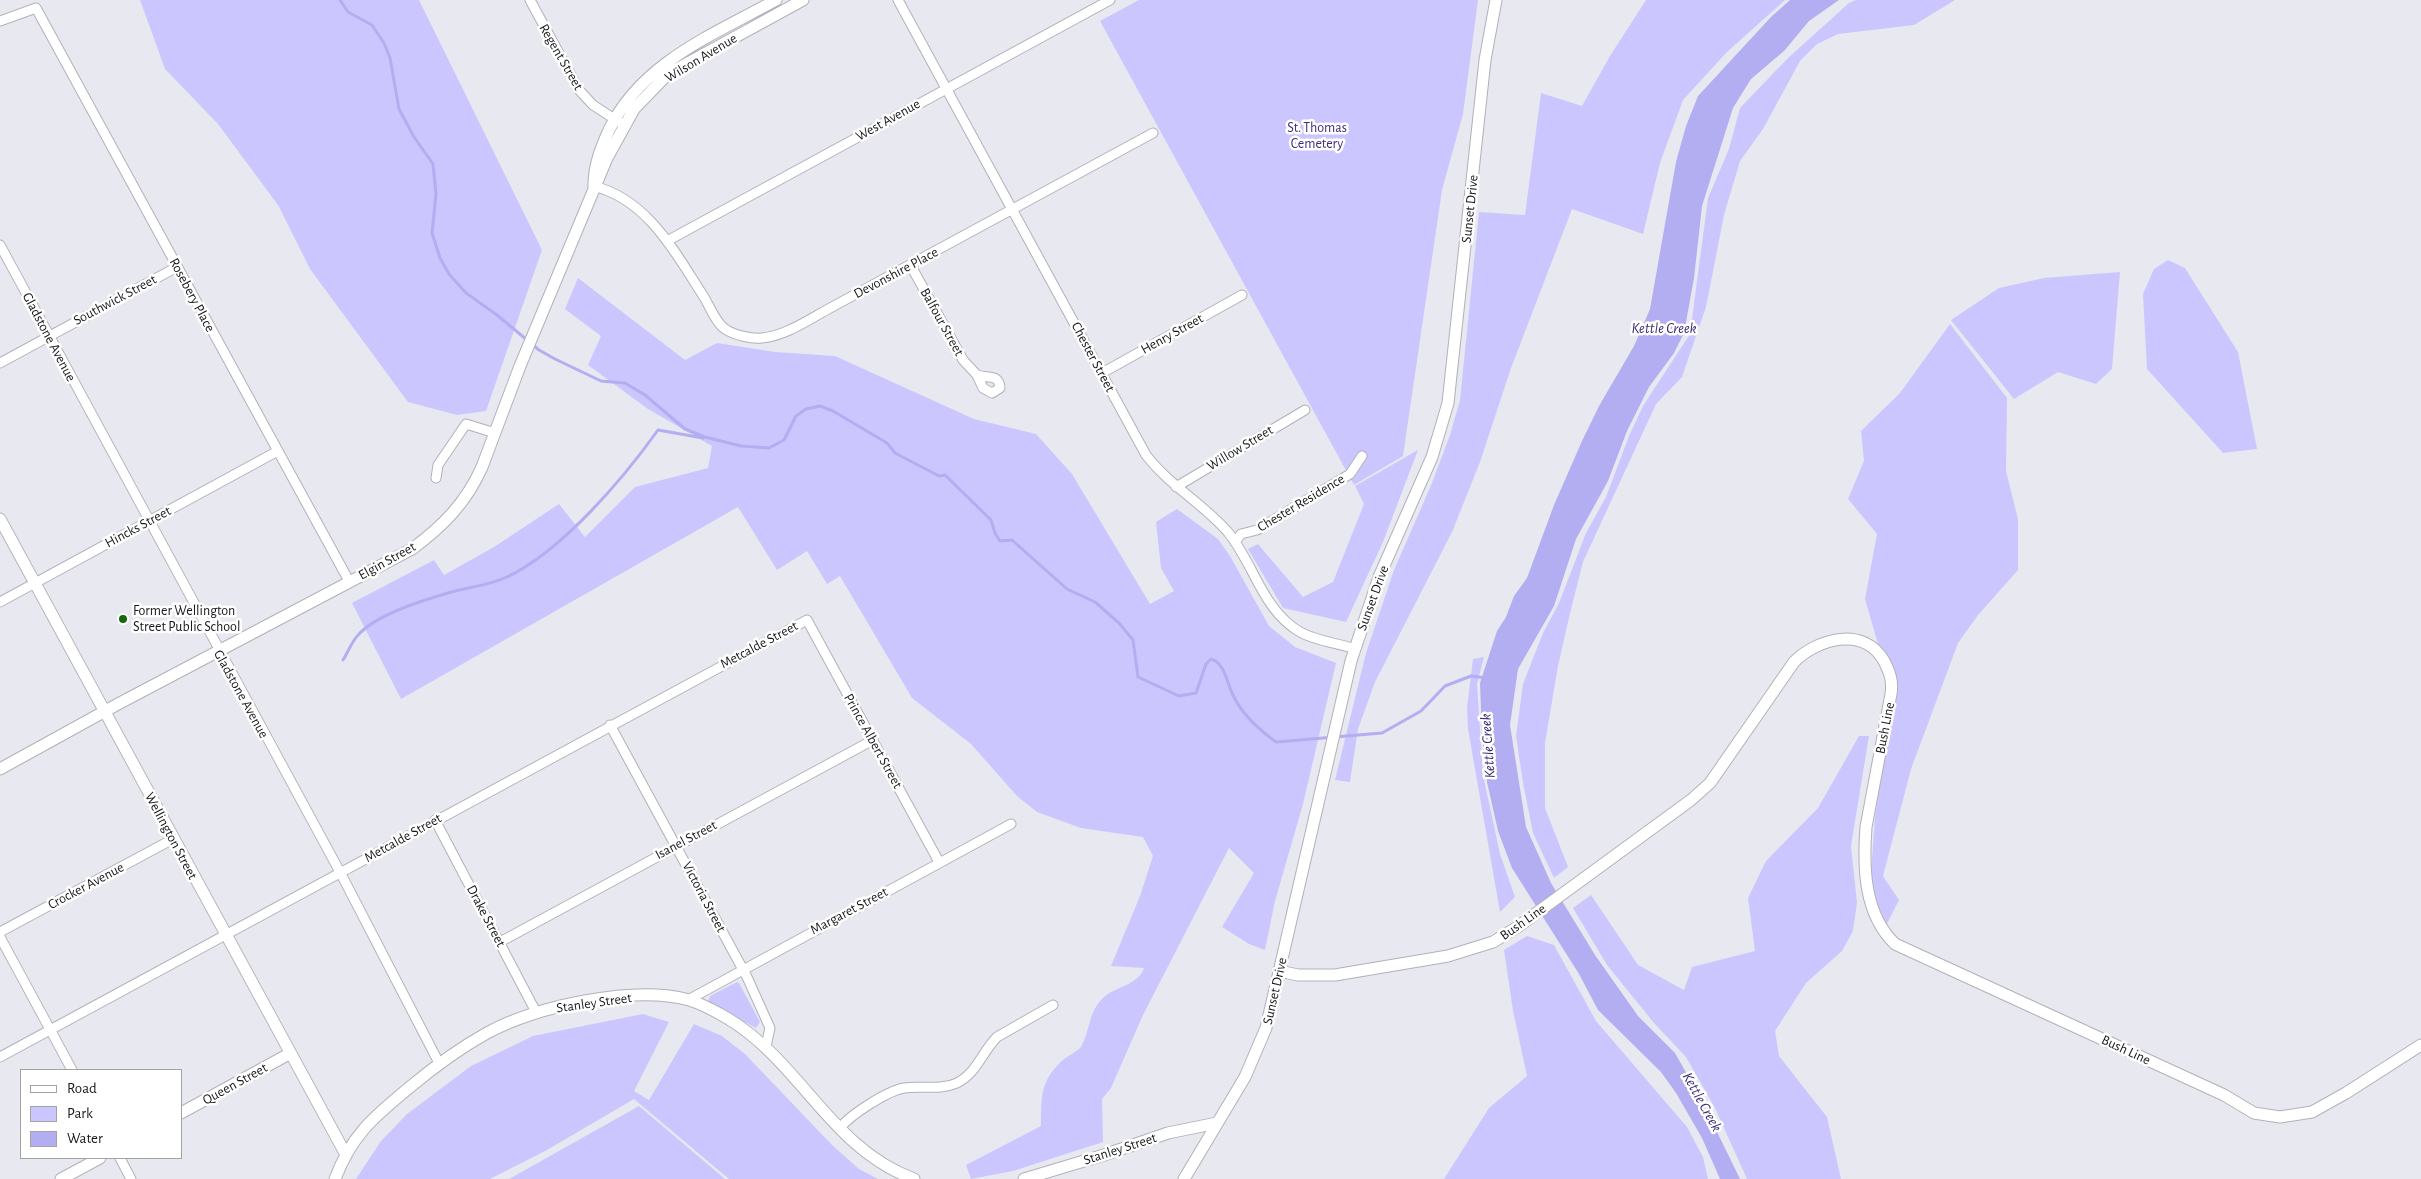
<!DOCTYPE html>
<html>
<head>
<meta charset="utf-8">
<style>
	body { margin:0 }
	#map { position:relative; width:2421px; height:1179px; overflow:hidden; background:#e8e8f0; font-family:"Alegreya Sans",sans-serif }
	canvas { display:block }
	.legend { position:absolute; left:20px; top:1069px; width:162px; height:90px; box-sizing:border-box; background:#fff; border:1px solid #a3a3a4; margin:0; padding:6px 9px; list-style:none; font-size:15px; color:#18181b }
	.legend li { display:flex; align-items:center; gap:10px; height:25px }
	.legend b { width:25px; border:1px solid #a3a3a4 }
</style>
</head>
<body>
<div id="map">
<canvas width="2421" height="1179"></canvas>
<ul class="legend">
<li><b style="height:6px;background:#fff"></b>Road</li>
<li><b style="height:14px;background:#cbc7fe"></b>Park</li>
<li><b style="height:14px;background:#b3aef1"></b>Water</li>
</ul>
</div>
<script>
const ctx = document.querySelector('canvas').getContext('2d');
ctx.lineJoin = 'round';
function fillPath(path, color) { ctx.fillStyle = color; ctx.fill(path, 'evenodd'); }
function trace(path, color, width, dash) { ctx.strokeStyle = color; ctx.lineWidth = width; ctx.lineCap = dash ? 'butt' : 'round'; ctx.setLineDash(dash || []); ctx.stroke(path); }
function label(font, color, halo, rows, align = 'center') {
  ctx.font = font + ' "Alegreya Sans",sans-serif'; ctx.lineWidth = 5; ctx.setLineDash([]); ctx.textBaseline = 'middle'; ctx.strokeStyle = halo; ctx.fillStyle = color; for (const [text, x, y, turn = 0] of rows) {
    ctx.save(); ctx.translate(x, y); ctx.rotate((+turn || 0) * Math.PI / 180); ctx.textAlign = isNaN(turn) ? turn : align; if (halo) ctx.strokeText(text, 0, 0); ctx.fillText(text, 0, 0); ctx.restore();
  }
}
const green = new Path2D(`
	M140 0H419L542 250 486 411 457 415 408 402 310 269 278 205 218 124 165 69Z
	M1139 0H1478L1463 114 1442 190 1403 456 1354 485 1100 21Z
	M1646 0H1785L1727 52 1683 100 1660 163 1643 234 1572 209 1511 368 1480 462 1452 532 1375 682 1358 729 1350 782 1335 780 1366 653 1394 570 1432 483 1450 435 1460 400 1479 212 1525 215 1541 93 1582 106 1610 56Z
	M1856 0H1955L1914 25 1838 34 1817 44 1800 61 1763 129 1740 161 1724 215 1706 307 1682 377 1656 404 1583 562 1570 613 1558 666 1545 743V808L1568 867 1554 878 1533 833 1523 783 1516 736 1523 684 1543 633 1559 603 1586 533 1606 497 1629 436 1643 406 1690 334 1708 198 1729 149 1740 108 1788 58 1849 3Z
	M2168 260 2185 268 2238 352 2257 449 2223 453 2147 369 2143 294 2154 269Z
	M2120 272 2112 369 2096 384 2058 372 2014 399 1951 320 1999 288 2044 278Z
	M578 278 685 360 717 343 775 352 835 356 974 419 1036 434 1072 474 1150 604 1174 591 1161 568 1156 522 1177 509 1218 539 1230 556 1269 626 1295 647 1336 663 1303 804 1275 901 1265 950 1249 944 1222 927 1254 873 1229 848 1143 1015 1111 1088 1102 1099 1103 1142 1013 1171 971 1179 966 1165 1041 1126C1041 1097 1040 1080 1064 1059 1069 1055 1079 1051 1082 1045 1090 1030 1089 1012 1102 999 1114 986 1138 986 1144 968L1111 966 1140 896 1153 856 1143 837 1081 828 1037 812 1017 796 971 744 912 698 840 576 827 584 807 551 777 570 738 507 401 699 352 603 434 560 444 575 494 547 559 504 585 537 635 487 708 468 712 446 648 409 588 365 601 336 565 309Z
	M1950 324 2007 398 2006 471 2018 519V570L1978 615 1958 643 1911 769 1883 876 1899 900 1886 926 1878 910 1871 873 1875 817 1895 679 1880 651 1865 599 1877 534 1848 499 1864 461 1861 431 1900 393Z
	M1418 450 1383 542 1346 622 1283 608 1248 549 1258 544 1303 597 1333 582 1364 504 1355 486Z
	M1484 657 1477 684 1483 775 1500 854 1515 897 1500 912 1468 729 1467 708 1473 659Z
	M1859 736H1869L1851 846 1857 903 1853 931 1842 951 1806 983 1775 1031 1779 1056 1827 1117 1841 1179H1747L1715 1108 1686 1057 1654 1023 1607 965 1573 908 1591 895 1638 965 1684 990 1692 967 1755 951 1748 898 1766 861 1818 808Z
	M1527 936 1554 945 1596 1021 1687 1127 1703 1157 1708 1179H1444L1489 1108 1527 1076 1513 1011 1504 950Z
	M737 982 739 983 760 1022 756 1028 708 1002 710 996Z
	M643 1014 669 1022 634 1091 649 1100 694 1024 722 1036 745 1054 832 1145 859 1169 878 1179H729L634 1099 547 1150 490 1179H356L381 1141 407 1114 471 1066 533 1036Z
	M639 1106 725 1179H509Z`);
const water = new Path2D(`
	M1790 0H1839L1809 21 1784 51 1751 79 1733 108 1702 206 1694 278 1684 333 1674 353 1649 387 1627 431 1608 481 1576 539 1554 606 1518 669 1510 725 1526 827 1551 883 1595 955 1638 1016 1675 1053 1700 1097 1740 1179H1720L1702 1138 1676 1093 1661 1072 1598 1010 1579 974 1512 868 1498 831 1487 782 1482 736 1480 683 1497 631 1506 617 1514 596 1527 578 1554 505 1582 441 1599 406 1634 346 1650 309 1676 162 1686 126 1698 96 1771 17Z`);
const stream = new Path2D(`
	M340 0 348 12 372 25 384 43 390 58 399 109 414 137 433 164 436 194 432 233 440 258 449 274 466 293 497 315 539 350 555 359 601 381 625 383 645 395 685 429 705 437 741 446 769 448 784 440 796 416 806 409 820 406 833 411 887 443 895 453 939 476 945 475 991 520 995 533 1000 541 1012 540 1067 589 1095 602 1119 623 1133 640 1138 677 1179 696 1196 693 1206 664 1211 659C1225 662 1227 685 1234 697 1242 714 1261 731 1276 742L1382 733 1421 711 1445 686 1471 676 1486 678
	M343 660C348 652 352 641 359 634 378 614 421 601 448 593 467 587 488 586 507 577 562 551 623 479 658 430L703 438`);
const street = new Path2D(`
	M530 0 579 90 593 105 619 122
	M898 0 1146 455C1169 485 1202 503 1227 531 1254 563 1262 610 1300 632 1316 641 1337 643 1355 649
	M0 21 36 8 349 581
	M593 186C648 199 676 254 704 297 710 307 716 323 725 329 734 335 751 339 762 338 786 336 811 318 832 307L1153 133
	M667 241 1110 0
	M0 245 340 872 439 1063
	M911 266 963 360 977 375 983 388 992 393 1000 388C999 373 987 379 977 375
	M0 363 177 267
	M1102 373 1242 295
	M436 478 438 465 466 424 495 433
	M1176 487 1305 410
	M1235 542 1241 534 1257 530 1350 474 1362 456
	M0 602 276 452
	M610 725 747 977 770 1028 766 1046
	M435 820 536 1012
	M0 932 173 839
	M0 937 72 1070
	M500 942 873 740
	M688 1000 1011 824
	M0 1057 807 620 939 862
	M840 1128C850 1115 887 1091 904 1088 922 1085 939 1091 957 1083 977 1073 982 1052 997 1037L1053 1005
	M120 1158 131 1179`);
const secondary = new Path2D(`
	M594 185C594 165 601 148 609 130 642 62 713 35 776 0
	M0 519 345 1153
	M0 769 118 704 412 549C443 526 466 503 482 467L520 366 607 158 634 109 664 78 675 70 803 0
	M1279 971 1298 975H1335L1448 956 1493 942 1516 928 1691 800 1710 783 1794 662C1818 638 1864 626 1884 661 1890 673 1893 681 1891 694L1866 827C1863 868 1864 914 1895 944L2224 1095 2254 1113 2280 1117 2312 1112 2346 1093 2421 1045
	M181 1113 289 1054
	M61 1179 100 1158
	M335 1179C352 1134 374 1117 410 1087 434 1067 460 1048 487 1033 537 1006 634 985 689 1000 703 1004 715 1011 727 1018 801 1062 830 1148 914 1179
	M1024 1179 1104 1155 1168 1133 1217 1123
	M1184 1179 1245 1077 1266 1028 1351 661 1379 577 1432 457 1448 403 1485 60 1496 0`);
const markers = [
	[123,619,5,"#12680d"]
];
const streetNames = [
	["Regent Street",561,57,60],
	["Wilson Avenue",701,58,-31],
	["West Avenue",888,120,-29],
	["Sunset Drive",1470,209,-84],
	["Devonshire Place",896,273,-28],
	["Rosebery Place",192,295,62],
	["Southwick Street",115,300,-28],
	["Balfour Street",942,322,61],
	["Henry Street",1172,334,-29],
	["Gladstone Avenue",49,337,62],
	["Chester Street",1093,357,62],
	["Willow Street",1240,448,-31],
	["Chester Residence",1301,503,-31],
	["Hincks Street",138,527,-28],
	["Elgin Street",387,561,-29],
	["Sunset Drive",1373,598,-70],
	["Metcalde Street",759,645,-28],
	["Gladstone Avenue",241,694,61],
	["Bush Line",1885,728,-79],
	["Prince Albert Street",873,741,61],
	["Wellington Street",171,836,62],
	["Metcalde Street",403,838,-29],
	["Isanel Street",686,840,-28],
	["Crocker Avenue",86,886,-28],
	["Victoria Street",704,897,62],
	["Margaret Street",849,911,-28],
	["Drake Street",486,916,62],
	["Bush Line",1523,922,-35],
	["Sunset Drive",1275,991,-77],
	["Stanley Street",594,1003,-8],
	["Bush Line",2126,1050,25],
	["Queen Street",235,1084,-29],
	["Stanley Street",1120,1149,-18]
];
const parkNames = [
	["St. Thomas",1317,128],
	["Cemetery",1317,144]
];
const poiNames = [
	["Former Wellington",133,611],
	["Street Public School",133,627]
];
const waterNames = [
	["Kettle Creek",1664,328],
	["Kettle Creek",1488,746,-94],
	["Kettle Creek",1702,1102,61]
];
fillPath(green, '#cbc7fe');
fillPath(water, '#b3aef1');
trace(stream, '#b3aef1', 3);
trace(street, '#b1b1b9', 11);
trace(secondary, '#b1b1b9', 13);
trace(street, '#fff', 9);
trace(secondary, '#fff', 11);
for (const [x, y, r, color] of markers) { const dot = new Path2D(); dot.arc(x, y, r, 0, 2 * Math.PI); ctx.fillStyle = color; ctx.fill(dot); trace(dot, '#fff', 2); }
label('14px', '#18181b', '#fff', streetNames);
label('14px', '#3e2f7c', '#fff', parkNames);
label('14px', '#18181b', '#fff', poiNames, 'left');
label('italic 15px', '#372773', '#fff', waterNames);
</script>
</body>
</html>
